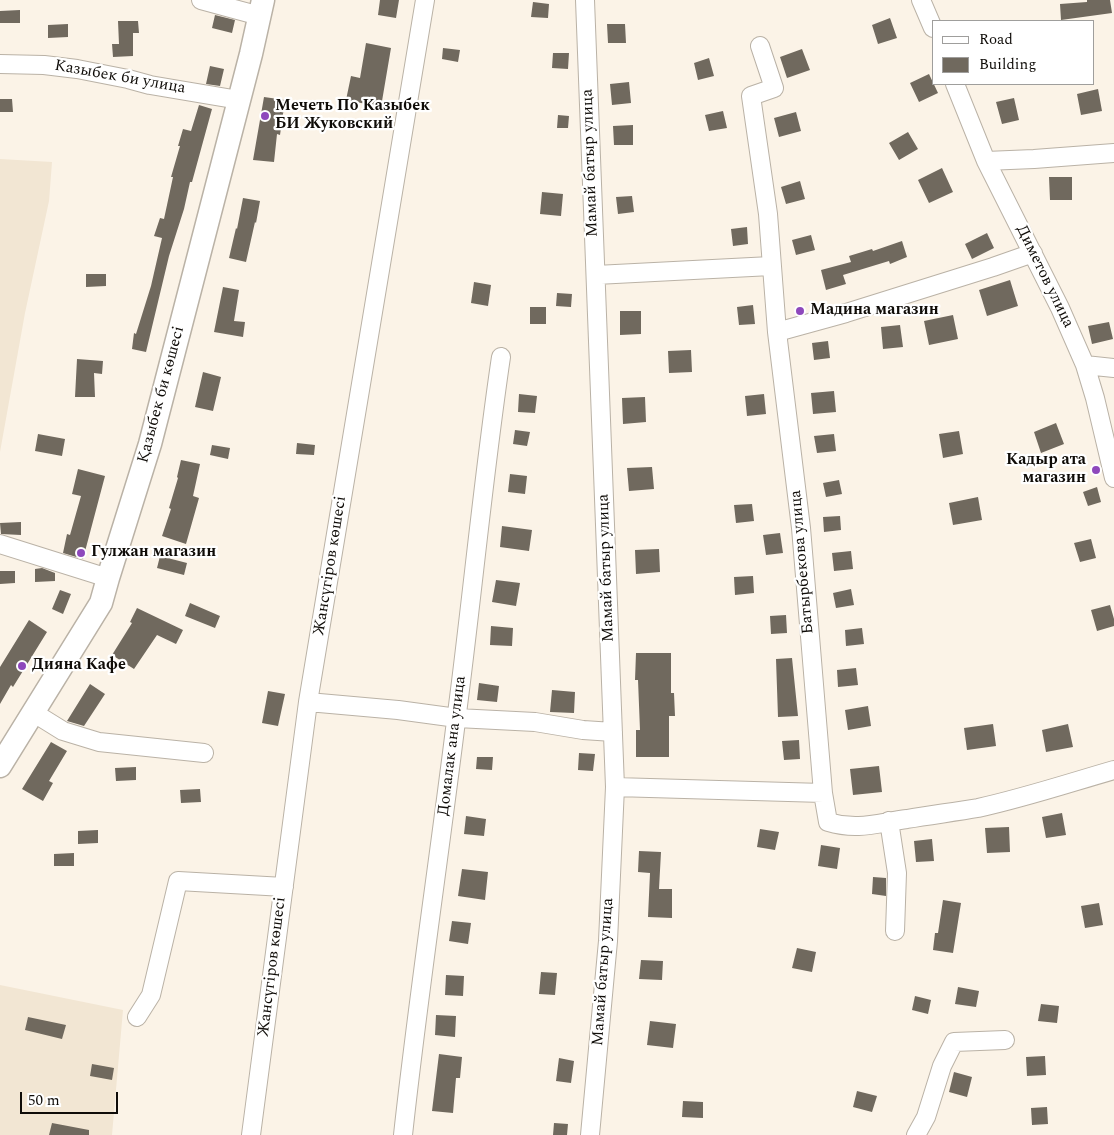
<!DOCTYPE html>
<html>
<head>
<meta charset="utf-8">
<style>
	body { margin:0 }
	#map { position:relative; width:1114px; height:1135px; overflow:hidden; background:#fbf3e7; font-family:Spectral,serif }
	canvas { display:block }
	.legend { position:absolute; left:932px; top:20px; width:162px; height:65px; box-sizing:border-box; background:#fff; border:1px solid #9f9e9c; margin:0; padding:6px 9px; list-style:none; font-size:15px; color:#0f0c08 }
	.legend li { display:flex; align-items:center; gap:10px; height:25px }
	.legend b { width:25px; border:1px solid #9f9e9c }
	.scale { position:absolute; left:20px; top:1092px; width:98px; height:22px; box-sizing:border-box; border:2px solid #0f0c08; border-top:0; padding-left:6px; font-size:15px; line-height:18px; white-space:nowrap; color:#0f0c08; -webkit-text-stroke:4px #fff; paint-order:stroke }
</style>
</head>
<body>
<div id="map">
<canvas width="1114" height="1135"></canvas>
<ul class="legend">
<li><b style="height:6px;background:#fff"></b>Road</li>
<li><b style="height:14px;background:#70695e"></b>Building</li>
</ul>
<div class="scale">50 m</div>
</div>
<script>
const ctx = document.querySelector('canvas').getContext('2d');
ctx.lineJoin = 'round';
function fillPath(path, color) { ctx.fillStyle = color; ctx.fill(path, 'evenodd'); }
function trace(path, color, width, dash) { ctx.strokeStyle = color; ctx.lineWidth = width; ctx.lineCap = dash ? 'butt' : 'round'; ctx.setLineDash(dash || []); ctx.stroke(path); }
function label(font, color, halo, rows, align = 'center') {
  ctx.font = font + ' Spectral,serif'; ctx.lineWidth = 4.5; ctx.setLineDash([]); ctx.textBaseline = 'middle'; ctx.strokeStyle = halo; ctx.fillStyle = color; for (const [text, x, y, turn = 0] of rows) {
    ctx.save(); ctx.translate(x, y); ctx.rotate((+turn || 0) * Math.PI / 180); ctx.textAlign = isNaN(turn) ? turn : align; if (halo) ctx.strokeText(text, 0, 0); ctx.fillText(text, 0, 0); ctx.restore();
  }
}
const built = new Path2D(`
	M0 159 52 162 49 201 25 313 0 452Z
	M0 985 123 1010 112 1135H0Z`);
const building = new Path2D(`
	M380 0H399L396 18 378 15Z
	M1087 0H1110L1112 13 1061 20 1060 4 1087 2Z
	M533 2 549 4 548 18 531 17Z
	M20 10V23H0V11Z
	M215 15 235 20 232 33 212 28Z
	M890 18 897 38 878 44 872 25Z
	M118 21H138L139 33H133V56L113 57 112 44H119Z
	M68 24V37L48 38V25Z
	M607 24H625L626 43H608Z
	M366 43 391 48 381 107 346 100 351 76 360 78Z
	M443 48 460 50 458 62 442 59Z
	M802 49 810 70 787 78 780 57Z
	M553 53H569L568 69 552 68Z
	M709 58 714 76 698 80 694 63Z
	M210 66 224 69 220 86 206 84Z
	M929 74 938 93 919 102 910 83Z
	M629 82 631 103 612 105 610 84Z
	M1098 89 1102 111 1081 115 1077 94Z
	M264 97 285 100 280 135 277 134 274 162 253 160Z
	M1014 98 1019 120 1002 124 996 102Z
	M0 99H12L13 112H0Z
	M199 105 212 109 192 182H190L184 209 169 256 146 352 132 349 134 333 136 334 151 286 162 238 154 236 160 218 164 219 173 177H171L180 146H178L183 129 191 131Z
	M723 111 727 128 709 131 705 115Z
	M796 112 801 131 779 137 774 118Z
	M558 115 569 116 568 128H557Z
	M633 125V145H614L613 126Z
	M908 132 918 149 899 160 889 143Z
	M942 168 953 192 929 203 918 180Z
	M1049 177H1072V200H1050Z
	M800 181 805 199 786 204 781 187Z
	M542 192 563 194 561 216 540 214Z
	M632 196 634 212 618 214 616 197Z
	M243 198 260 201 256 223 255 222 246 262 229 258 236 228 237 229Z
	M747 227 748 244 733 246 731 229Z
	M987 233 994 248 972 259 965 244Z
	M811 235 815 250 796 255 792 240Z
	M902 241 907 257 890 264 889 261 843 275 846 284 826 290 821 270 851 262 849 256 872 249 873 251Z
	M86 274H106V286L86 287Z
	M1010 280 1018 306 987 316 979 290Z
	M474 282 491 285 488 306 471 303Z
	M223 287 239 290 234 321 245 322 243 337 214 332Z
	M557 293 572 294 571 307 556 306Z
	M753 305 755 324 739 325 737 307Z
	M530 307H546V324H530Z
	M620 311H641V334L620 335Z
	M953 315 958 339 929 345 924 321Z
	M1109 322 1113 339 1092 344 1088 326Z
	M900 325 903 347 883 349 881 327Z
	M828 341 830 358 814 360 812 343Z
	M691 350 692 372 669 373 668 351Z
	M77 359 103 361 102 374 94 373 95 397H75Z
	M203 372 221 377 213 411 195 407Z
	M834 391 836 412 813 414 811 393Z
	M519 394 537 396 535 413 518 412Z
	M764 394 766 414 747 416 745 396Z
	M645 397 646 422 623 424 622 398Z
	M1056 423 1064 444 1041 453 1034 432Z
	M515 430 530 432 527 446 513 444Z
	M959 431 963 454 943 458 939 434Z
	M38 434 65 439 62 456 35 451Z
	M834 434 836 451 817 453 814 436Z
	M297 443 315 445 314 455 296 454Z
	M212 445 230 448 228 459 210 455Z
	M181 460 200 464 193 496 199 498 186 544 162 536 171 509 169 508 178 478 177 477Z
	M652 467 654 489 629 491 627 468Z
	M78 469 105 476 83 559 63 553 67 534 70 535 81 496 72 494Z
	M510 474 527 476 525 494 508 492Z
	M839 480 842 494 826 497 823 483Z
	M1097 487 1101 502 1088 506 1083 492Z
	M978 497 982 520 953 525 949 503Z
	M752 504 754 521 736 523 734 505Z
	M840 516 841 530 824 532 823 517Z
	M21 522V535L1 534 0 523Z
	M502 526 532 530 529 551 500 547Z
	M780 533 783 553 766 555 763 535Z
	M1091 539 1096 558 1080 562 1074 543Z
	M659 549 660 572 636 574 635 550Z
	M851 551 853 569 834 571 832 553Z
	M160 556 187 563 184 575 157 568Z
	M42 568 55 573V581L35 582V569Z
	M0 571H15V583L0 584Z
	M753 576 754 593 735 595 734 577Z
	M496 580 520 583 516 606 492 602Z
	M851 589 854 605 836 608 833 593Z
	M60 590 71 594 63 614 52 609Z
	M190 603 220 616 215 628 185 616Z
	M1110 605 1114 619V626L1097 631 1091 610Z
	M137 608 183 630 176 644 157 635 134 669 112 655 132 623 130 622Z
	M786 615 787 633 771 634 770 616Z
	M29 620 47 632 13 687 11 685 0 704V667Z
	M491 626 513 628 512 646 490 645Z
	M862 628 864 644 846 646 845 630Z
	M636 653H671V693H674L675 716H669V757H636V730H640L638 680H635Z
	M792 658 798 716 778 717 776 659Z
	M856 668 858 685 838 687 837 670Z
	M479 683 499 686 497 702 477 700Z
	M90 684 105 694 84 726 67 721Z
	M552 690 575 692 574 713 550 712Z
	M268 691 285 694 278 726 262 723Z
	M868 706 871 726 848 730 845 710Z
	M993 724 996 746 967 750 964 728Z
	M1068 724 1073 747 1046 752 1042 730Z
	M799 740 800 759 784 760 782 741Z
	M51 742 67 751 49 781 53 783 43 801 22 789Z
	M579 753 595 754 593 771 578 770Z
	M477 757H493L492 770 476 769Z
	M879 766 882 792 853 795 850 769Z
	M136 767V780L116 781 115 768Z
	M200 789 201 802 181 803 180 790Z
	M1062 813 1066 835 1046 838 1042 817Z
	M466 816 486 819 484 836 464 834Z
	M1009 827 1010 852 987 853 985 828Z
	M760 829 779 832 775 850 757 847Z
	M98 830V843L78 844V831Z
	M932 839 934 861 916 862 914 841Z
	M821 845 840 848 837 869 818 866Z
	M639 851 661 852 659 889H672V918L648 917 650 873 638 872Z
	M74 853V866H54V854Z
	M462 869 488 872 485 900 458 896Z
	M873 877 886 878V896L872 894Z
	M943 900 961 903 953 953 933 950 935 933H938Z
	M1099 903 1103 925 1085 928 1081 906Z
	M452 921 471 923 468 944 449 941Z
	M797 948 816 952 812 972 792 968Z
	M641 960 663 961 662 980 639 979Z
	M541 972 557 973 555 995 539 994Z
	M446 975 464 976 463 996 445 995Z
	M958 987 979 991 976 1007 955 1004Z
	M915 996 931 1000 928 1014 912 1010Z
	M1041 1004 1059 1006 1057 1023 1038 1021Z
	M436 1015 456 1016 455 1037 435 1035Z
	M28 1017 66 1025 62 1039 25 1030Z
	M650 1021 676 1024 673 1048 647 1045Z
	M439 1054 462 1057 460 1078H456L453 1113 432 1111Z
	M1045 1056 1046 1075 1027 1076 1026 1057Z
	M559 1058 574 1061 571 1083 556 1081Z
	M92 1064 114 1068 112 1080 90 1076Z
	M954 1072 972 1077 967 1097 949 1092Z
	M857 1091 877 1096 872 1112 853 1107Z
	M683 1101 703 1102V1118L682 1117Z
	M1047 1107 1048 1124 1032 1125 1031 1108Z
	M52 1123 89 1130V1135H49Z
	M554 1123 568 1124 567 1135H553Z`);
const minor = new Path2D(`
	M201 0 260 16
	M585 0 615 787 608 941 590 1135
	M921 0 933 28
	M760 46 774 88 751 96 768 214 777 332 801 528 823 793
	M0 64 44 65 77 69 128 79 150 85 239 100
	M955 84 986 161 1060 308 1085 365 1095 398 1114 478
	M986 161 1034 159 1114 153
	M596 275 771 266
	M777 332 846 313 993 267 1033 253
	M1085 365 1114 368
	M0 544 108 578
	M308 702 398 710 457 718 535 722 583 730 613 732
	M34 713 63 731 99 742 204 753
	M615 787 823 793 828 822C858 831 877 823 907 819 930 815 955 812 978 808 1024 798 1069 783 1114 770
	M889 821 897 873 895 931
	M137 1017 151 995 178 881 284 887
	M251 1135 308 702 425 0
	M403 1135C418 997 439 859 456 721 472 600 483 478 501 357
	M916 1135 926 1117 942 1066 954 1042 1005 1040`);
const major = new Path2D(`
	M0 766 101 603 108 578 150 444 251 54 263 0`);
const markers = [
	[265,116,5,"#8e48bc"],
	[800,311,5,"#8e48bc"],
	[1096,470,5,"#8e48bc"],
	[81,553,5,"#8e48bc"],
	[22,666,5,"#8e48bc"]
];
const streetNames = [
	["Казыбек би улица",120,78,10],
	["Мамай батыр улица",591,163,-92],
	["Диметов улица",1044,277,64],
	["Қазыбек би көшесі",162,395,-75],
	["Батырбекова улица",803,562,-95],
	["Жансүгіров көшесі",331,566,-81],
	["Мамай батыр улица",607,568,-92],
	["Домалак ана улица",453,746,-83],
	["Жансүгіров көшесі",273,967,-83],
	["Мамай батыр улица",604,972,-86]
];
const poiNames = [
	["Мечеть По Казыбек",275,107],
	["БИ Жуковский",275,125],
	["Мадина магазин",810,311],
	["Кадыр ата",1086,461,"right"],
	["магазин",1086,479,"right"],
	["Гулжан магазин",91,553],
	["Дияна Кафе",32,666]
];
fillPath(built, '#f2e6d3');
fillPath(building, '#70695e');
trace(minor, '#bab2a6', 20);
trace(major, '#bab2a6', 25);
trace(minor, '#fff', 18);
trace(major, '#fff', 22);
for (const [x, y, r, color] of markers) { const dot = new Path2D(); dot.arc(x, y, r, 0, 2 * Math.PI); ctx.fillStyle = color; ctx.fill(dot); trace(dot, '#fff', 2); }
label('16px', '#0f0c08', '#fff', streetNames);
label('bold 16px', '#0f0c08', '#fff', poiNames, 'left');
</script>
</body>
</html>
